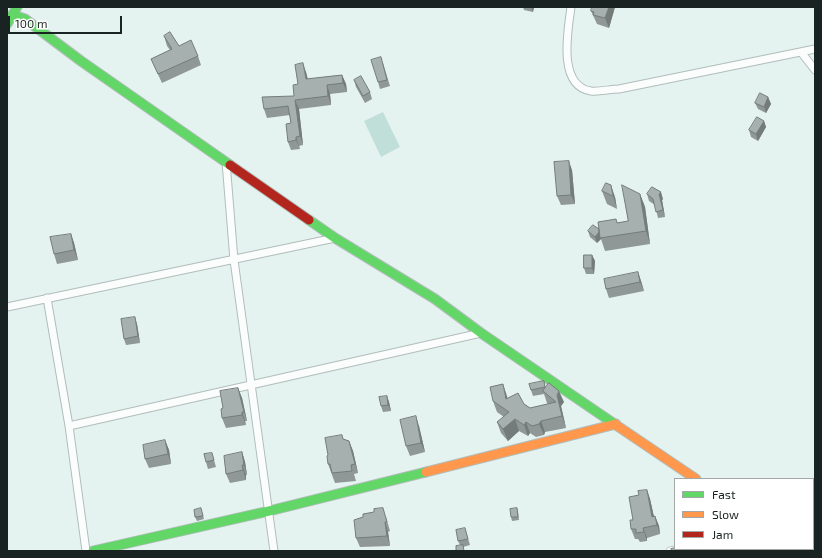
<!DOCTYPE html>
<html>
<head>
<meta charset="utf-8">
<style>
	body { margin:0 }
	#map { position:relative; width:822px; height:558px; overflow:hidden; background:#e4f3f0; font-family:"Exo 2",sans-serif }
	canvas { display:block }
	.frame { position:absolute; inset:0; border:8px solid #192321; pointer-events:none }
	.legend { position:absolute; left:674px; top:478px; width:140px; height:72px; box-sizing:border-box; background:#fff; border:1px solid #a3a7a6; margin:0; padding:5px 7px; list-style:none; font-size:12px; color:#192321 }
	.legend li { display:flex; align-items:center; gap:8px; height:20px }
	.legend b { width:20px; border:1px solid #a3a7a6 }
	.scale { position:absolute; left:8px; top:16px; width:114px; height:18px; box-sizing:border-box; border:2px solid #192321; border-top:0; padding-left:5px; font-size:12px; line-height:14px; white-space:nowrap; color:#192321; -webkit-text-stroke:3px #fff; paint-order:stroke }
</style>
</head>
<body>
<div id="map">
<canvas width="822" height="558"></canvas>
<div class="frame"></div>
<ul class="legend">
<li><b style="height:5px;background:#63d668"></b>Fast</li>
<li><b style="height:5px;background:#ff974d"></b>Slow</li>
<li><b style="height:5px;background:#b3261e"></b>Jam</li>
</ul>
<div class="scale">100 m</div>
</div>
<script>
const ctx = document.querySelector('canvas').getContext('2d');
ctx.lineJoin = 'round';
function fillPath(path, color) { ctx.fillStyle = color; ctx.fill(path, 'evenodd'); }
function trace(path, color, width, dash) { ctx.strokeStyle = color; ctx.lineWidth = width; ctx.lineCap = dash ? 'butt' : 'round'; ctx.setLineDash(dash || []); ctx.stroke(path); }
const green = new Path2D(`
	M383 112 400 147 381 157 364 121Z`);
const street = new Path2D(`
	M571 7C568 30 557 86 591 91 600 92 610 89 619 89L815 49
	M801 52 815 70
	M226 162 234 260 274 551
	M47 298 69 426 86 551
	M7 307 335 238
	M69 426 481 333
	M800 549 803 551
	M670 551 678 549`);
const fast = new Path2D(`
	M13 15 25 19 81 61 230 165
	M7 24 17 7
	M309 220 335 238 435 299 481 333 616 425
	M93 551 269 511 426 472`);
const slow = new Path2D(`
	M616 425 696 479
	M426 472 616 424`);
const jam = new Path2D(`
	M230 165 309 220`);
const wall = new Path2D(`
	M523 7H534L533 12 524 10Z
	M615 7 609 28 597 24 591 11Z
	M164 36 179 46 198 56 201 65 162 83 155 68 151 59 170 50 167 46Z
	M383 63 390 86 380 89 378 82Z
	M306 72 308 79 342 75 346 84 347 92 330 94 331 105 299 109 303 145 299 146 300 149 291 150 288 142 291 123 290 115 267 118 264 109 294 96 298 84Z
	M354 80 370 92 372 99 365 103 356 87Z
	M768 97 771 104 766 113 758 109 755 103Z
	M764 121 766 127 758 141 751 137 749 130Z
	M572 170 575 204 561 205 557 196Z
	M602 191 615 197 617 209 607 204Z
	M640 194 645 207 650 244 605 251 601 239 597 243 590 237 588 231 599 229 617 223 628 221Z
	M647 194 663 199 662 200 665 217 658 218 655 205 649 201Z
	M71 234 74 243 78 260 57 264 54 254Z
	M592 255 595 261 594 274H586L584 268Z
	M638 272 641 281 644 291 609 298 606 289Z
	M137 324 140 343 126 345 124 339Z
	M529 384 546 387 564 402 561 406 566 428 545 432 544 435 536 437 530 433 528 436 519 431 508 441 501 433 497 422 504 417 497 412 493 401 507 396V398L524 404 530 408 548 404 547 403 544 394 533 396Z
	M238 388 242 398 247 421H245L246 425 226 428 222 418Z
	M387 396 389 402 391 411 383 412 381 406Z
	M419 426 425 452 410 456 406 446Z
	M343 439 349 441 353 451 358 473 354 474 356 481 335 483 328 464V455Z
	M165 440 169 450 171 464 149 468 145 459Z
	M242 452 245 462 247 475H246V480L230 483 226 474Z
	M212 453 216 467 208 469 206 462Z
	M647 490 650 499 654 517 655 516 659 526 660 534 647 538V541L640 542 638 539H635L631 529 633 520 639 495Z
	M517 508 518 511 519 520 512 521 511 517Z
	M202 512 204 519 197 521 195 517Z
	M386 517 390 531 388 532 390 546 360 547 356 538Z
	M465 528 470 545 463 547 460 545 458 541Z`);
const shadedWall = new Path2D(`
	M531 7H534L533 12Z
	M609 7H615L609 28 605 18Z
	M303 63 306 72 309 88 306 79Z
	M342 75 346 84 347 92 343 83Z
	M327 85 330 94 331 105 328 96Z
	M768 97 771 104 766 113 764 107Z
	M295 100 299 109 303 145 300 136Z
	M764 121 766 127 758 141 756 134Z
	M296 137 300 149 296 140Z
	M569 161 572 170 575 204 571 195Z
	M611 185 615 197 617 209 613 196Z
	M661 192 663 199 662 200 665 217 663 210 659 194Z
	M640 194 645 207 650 244 646 231Z
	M600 231 601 239 597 243 595 237Z
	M71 234 74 243 78 260 74 250Z
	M592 255 595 261 594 274 592 268Z
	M638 272 641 281 644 291 640 282Z
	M135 317 137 324 140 343 138 336Z
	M503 384 507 396 510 410 506 399Z
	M238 388 242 398 247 421 244 412Z
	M559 391 564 402 561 406 566 428 562 416 557 395Z
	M387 396 389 402 391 411 388 405Z
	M242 412 245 421 246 425 242 415Z
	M416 416 419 426 425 452 421 443Z
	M515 419 519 431 508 441 503 429Z
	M541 421 545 432 544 435 539 424Z
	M526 422 530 433 528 436 524 425Z
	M165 440 169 450 171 464 168 454Z
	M349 441 353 451 358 473 355 464Z
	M242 452 245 462 247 475 244 465Z
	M242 465 246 475V480L243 470Z
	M647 490 650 499 656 526 652 517Z
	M655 516 659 526 660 534 657 525Z
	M385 522 388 532 390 546 387 536Z
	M643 528 647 538V541L644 532Z`);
const building = new Path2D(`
	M592 7H609L605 18 593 15 594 12 591 11Z
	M170 32 179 46 191 40 198 56 158 74 151 59 172 49 164 36Z
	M381 57 387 80 378 82 371 60Z
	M303 63 306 79 342 75 343 83 327 85 328 96 295 100 300 136 296 137V140L288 142 286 124 291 123 288 106 264 109 262 97 294 96 293 85 298 84 295 65Z
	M361 76 370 92 363 96 354 80Z
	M760 93 768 97 764 107 755 103Z
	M757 117 764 121 756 134 749 130Z
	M569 161 571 195 557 196 554 162Z
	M606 183 611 185 613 196 602 191Z
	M622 185 640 194 646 231 600 238 598 222 616 219 617 223 628 221Z
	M652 187 661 192 659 194 663 210 656 212 653 199 647 194Z
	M593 225 599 229V232L595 237 588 231Z
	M71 234 74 250 54 254 50 237Z
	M584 255H592V268H584Z
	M638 272 640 282 606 289 604 279Z
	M135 317 138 336 124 339 121 319Z
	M544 381 545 387 531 390 529 384Z
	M549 383 559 391 557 395 562 416 541 421 539 424 532 426 526 422 524 425 515 419 503 429 497 422 509 412 493 401 490 387 503 384 506 399 518 393 524 404 530 408 556 402 543 391Z
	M238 388 244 412H242V415L222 418 221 409 223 408 220 391Z
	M387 396 388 405 381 406 379 397Z
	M416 416 421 443 406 446 400 420Z
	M342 435 343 439 349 441 355 464 351 465 352 471 332 473 330 464H328L327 456 328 455 325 438Z
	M165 440 168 454 145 459 143 445Z
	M242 452 244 465H242L243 470 226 474 224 456Z
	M212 453 214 460 206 462 204 454Z
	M647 490 652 517 655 516 657 525 643 528 644 532 636 533V529H631L630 520H633L629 497 639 495 638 491Z
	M201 508 203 516 195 517 194 510Z
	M383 508 387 522H385L387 536 356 538 354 520 363 517V514L374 512V509Z
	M517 508 518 517H511L510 509Z
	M465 528 468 539 458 541 456 530Z
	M463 545 464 551H456V546Z
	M675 548 676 551H672L671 549Z`);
fillPath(green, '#bfdfd8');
trace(street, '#b1bdba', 9);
trace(fast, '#b1bdba', 11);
trace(slow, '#b1bdba', 11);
trace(jam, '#b1bdba', 11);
trace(street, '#fbfdfd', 7);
trace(fast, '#63d668', 9);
trace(slow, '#ff974d', 9);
trace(jam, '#b3261e', 9);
fillPath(wall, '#8f9896');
fillPath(shadedWall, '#747c7a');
fillPath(building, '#a6b1af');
trace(building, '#747c7a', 1);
</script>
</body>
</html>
